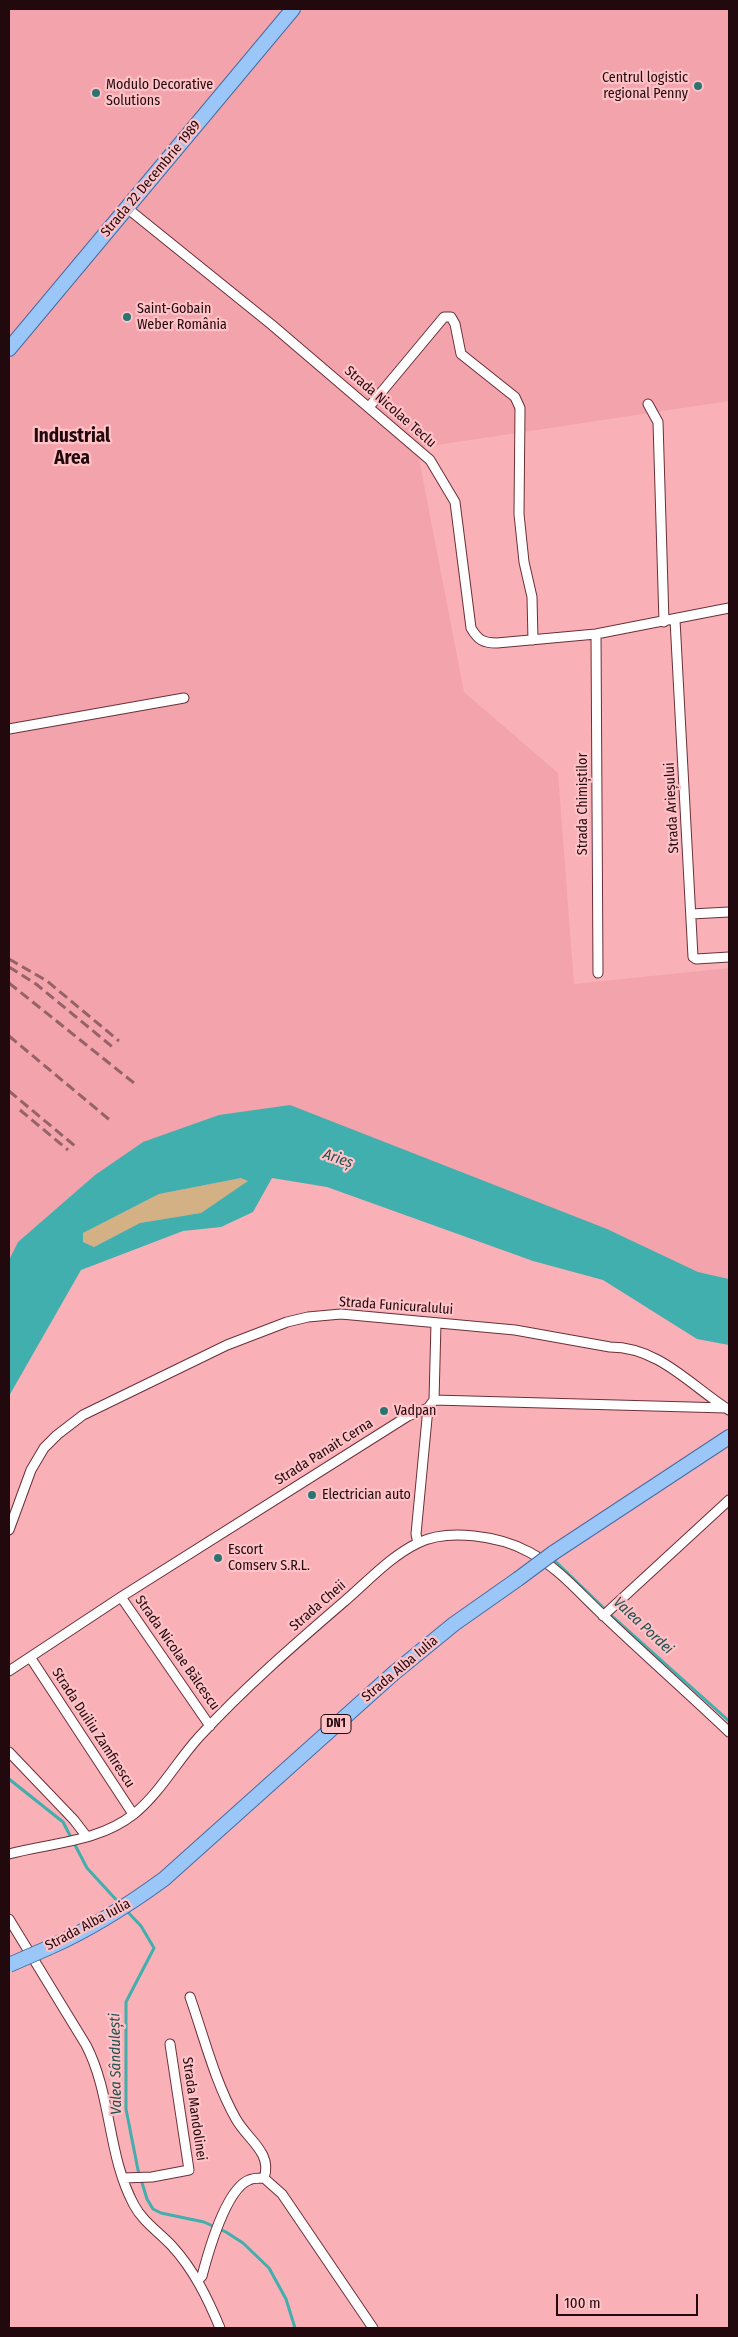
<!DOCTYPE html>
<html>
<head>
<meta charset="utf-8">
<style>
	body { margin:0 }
	#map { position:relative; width:738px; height:2337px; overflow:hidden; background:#f9b1b7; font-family:"Fira Sans Condensed",sans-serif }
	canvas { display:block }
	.frame { position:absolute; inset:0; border:10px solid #22090d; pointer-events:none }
	.scale { position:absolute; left:556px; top:2294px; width:142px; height:22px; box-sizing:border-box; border:2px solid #22090d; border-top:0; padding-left:6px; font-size:15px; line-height:18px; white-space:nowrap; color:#22090d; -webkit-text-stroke:4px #fec2c7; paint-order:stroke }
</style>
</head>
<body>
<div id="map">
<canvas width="738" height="2337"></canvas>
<div class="frame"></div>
<div class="scale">100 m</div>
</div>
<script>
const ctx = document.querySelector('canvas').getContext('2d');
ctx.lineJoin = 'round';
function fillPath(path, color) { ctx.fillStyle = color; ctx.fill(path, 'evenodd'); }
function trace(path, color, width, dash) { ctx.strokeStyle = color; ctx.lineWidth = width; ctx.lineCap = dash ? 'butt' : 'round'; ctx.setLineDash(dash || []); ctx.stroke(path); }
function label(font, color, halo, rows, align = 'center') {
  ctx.font = font + ' "Fira Sans Condensed",sans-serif'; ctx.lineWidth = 4.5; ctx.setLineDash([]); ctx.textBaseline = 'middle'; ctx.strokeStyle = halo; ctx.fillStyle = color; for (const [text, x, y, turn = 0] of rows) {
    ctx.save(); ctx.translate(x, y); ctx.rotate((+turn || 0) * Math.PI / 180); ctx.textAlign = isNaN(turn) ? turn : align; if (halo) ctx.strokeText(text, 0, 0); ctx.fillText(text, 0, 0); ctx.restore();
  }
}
const built = new Path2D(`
	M9 9H729V401L417 448 464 692 558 773 574 984 729 968V1279L698 1272 607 1229 143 1142 95 1175 18 1242 9 1260Z`);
const green = new Path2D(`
	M241 1178 249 1181 201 1213 140 1223 94 1247 83 1242V1233L159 1194Z`);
const water = new Path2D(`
	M290 1105 607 1229 698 1272 729 1279V1345L697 1339 603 1280 533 1261 327 1187 272 1178 253 1212 221 1227 183 1231 81 1270 9 1396V1260L18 1242 95 1175 143 1142 219 1115ZM241 1178 248 1181 201 1213 140 1223 94 1247 83 1242V1233L159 1194Z`);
const stream = new Path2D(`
	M553 1559 613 1617 729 1721
	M9 1779 63 1822 87 1868 121 1905
	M125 1909 141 1926 154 1948 126 2002V2109L138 2170 147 2199 153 2209 161 2213 204 2222 226 2232 243 2243 269 2268 286 2299 295 2328`);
const street = new Path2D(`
	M127 208 272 325 430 460 455 502 471 628C478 640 483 643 497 643L596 634 729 608
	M648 404 658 422 664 622
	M369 407 444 317H451L455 324 461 354 515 397 520 408 519 514 524 562 532 597 533 640
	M675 620 693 957 696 959 729 957
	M596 634 598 973
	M9 729 184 698
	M691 914 729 912
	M434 1400 436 1323
	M9 1530 31 1470 44 1448 57 1435 83 1415 227 1345 287 1322 308 1317 341 1314 515 1330 610 1347C659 1347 691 1386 729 1410
	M418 1543 416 1534 428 1408
	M121 1597 210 1726
	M603 1616 729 1500
	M30 1657 133 1814
	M9 1671 121 1597 408 1416 428 1408 434 1400 726 1408
	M9 1752 74 1820 87 1837
	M9 1854C51 1843 99 1842 134 1814 160 1793 177 1761 199 1737 245 1687 295 1644 346 1600 369 1580 391 1556 418 1543 448 1528 500 1536 529 1552 559 1568 580 1594 605 1617 646 1656 688 1693 729 1732
	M9 1919 86 2045C112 2095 107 2155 134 2205 143 2222 159 2232 172 2246 194 2270 208 2299 220 2328
	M190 1997C204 2037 215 2082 236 2119 247 2139 273 2153 264 2178 259 2178 253 2178 249 2180 226 2189 208 2253 202 2276L198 2280
	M123 2178 152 2177 189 2170 170 2044
	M264 2178 282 2194 373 2328`);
const primary = new Path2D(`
	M9 349 293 9
	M553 1553 729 1437
	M48 1948C89 1930 127 1906 164 1879L394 1673 454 1624 518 1579`);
const rail = new Path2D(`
	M9 959 47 981 119 1041
	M9 967 36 984 115 1049
	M9 983 134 1083
	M9 1036 111 1121
	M9 1091 75 1146
	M20 1110 68 1150`);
const primaryBridge = new Path2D(`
	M518 1579 553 1553
	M9 1965 48 1948`);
const markers = [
	[698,86,5,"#2a7472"],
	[96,93,5,"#2a7472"],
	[127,317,5,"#2a7472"],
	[384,1411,5,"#2a7472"],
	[312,1495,5,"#2a7472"],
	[218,1558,5,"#2a7472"]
];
const shields = [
	[336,1724,30]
];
const shieldNames = [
	["DN1",336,1724]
];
const poiNames = [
	["Centrul logistic",688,78,"right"],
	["regional Penny",688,94,"right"],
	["Modulo Decorative",106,85],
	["Solutions",106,101],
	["Saint-Gobain",137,309],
	["Weber România",137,325],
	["Vadpan",394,1411],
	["Electrician auto",322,1495],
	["Escort",228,1550],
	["Comserv S.R.L.",228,1566]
];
const streetNames = [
	["Strada 22 Decembrie 1989",151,179,-50],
	["Strada Nicolae Teclu",390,407,41],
	["Strada Chimiștilor",583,804,-90],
	["Strada Arieșului",672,808,-93],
	["Strada Funicuralului",396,1306,4],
	["Strada Panait Cerna",324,1452,-32],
	["Strada Cheii",318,1606,-41],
	["Strada Nicolae Bălcescu",177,1653,55],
	["Strada Alba Iulia",400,1669,-40],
	["Strada Duiliu Zamfirescu",93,1728,57],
	["Strada Alba Iulia",88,1925,-28],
	["Strada Mandolinei",194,2109,82]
];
const waterNames = [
	["Arieș",338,1159,19],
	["Valea Pordei",643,1626,43],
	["Valea Sândulești",116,2064,-91]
];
const districtNames = [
	["Industrial",72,437],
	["Area",72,459]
];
fillPath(built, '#f3a3ab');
fillPath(green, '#d3b184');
fillPath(water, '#40afad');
trace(stream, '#40afad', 3);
trace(street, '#6b3038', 11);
trace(primary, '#466ca3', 16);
trace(street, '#fff', 9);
trace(primary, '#9bc7f8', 14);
trace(rail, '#946267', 3, [10, 5]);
trace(primaryBridge, '#466ca3', 16, []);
trace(primaryBridge, '#9bc7f8', 14);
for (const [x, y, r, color] of markers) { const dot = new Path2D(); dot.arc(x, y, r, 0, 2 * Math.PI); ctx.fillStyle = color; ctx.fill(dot); trace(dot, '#fec2c7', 2); }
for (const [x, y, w] of shields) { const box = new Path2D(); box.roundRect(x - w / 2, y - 9.5, w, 19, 4); ctx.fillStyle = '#fec2c7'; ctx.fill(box); trace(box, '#22090d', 1); }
label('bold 12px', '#22090d', null, shieldNames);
label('14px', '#22090d', '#fec2c7', poiNames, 'left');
label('14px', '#22090d', '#fec2c7', streetNames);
label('italic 15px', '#215150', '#fec2c7', waterNames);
label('bold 19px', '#22090d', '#fec2c7', districtNames);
</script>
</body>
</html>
